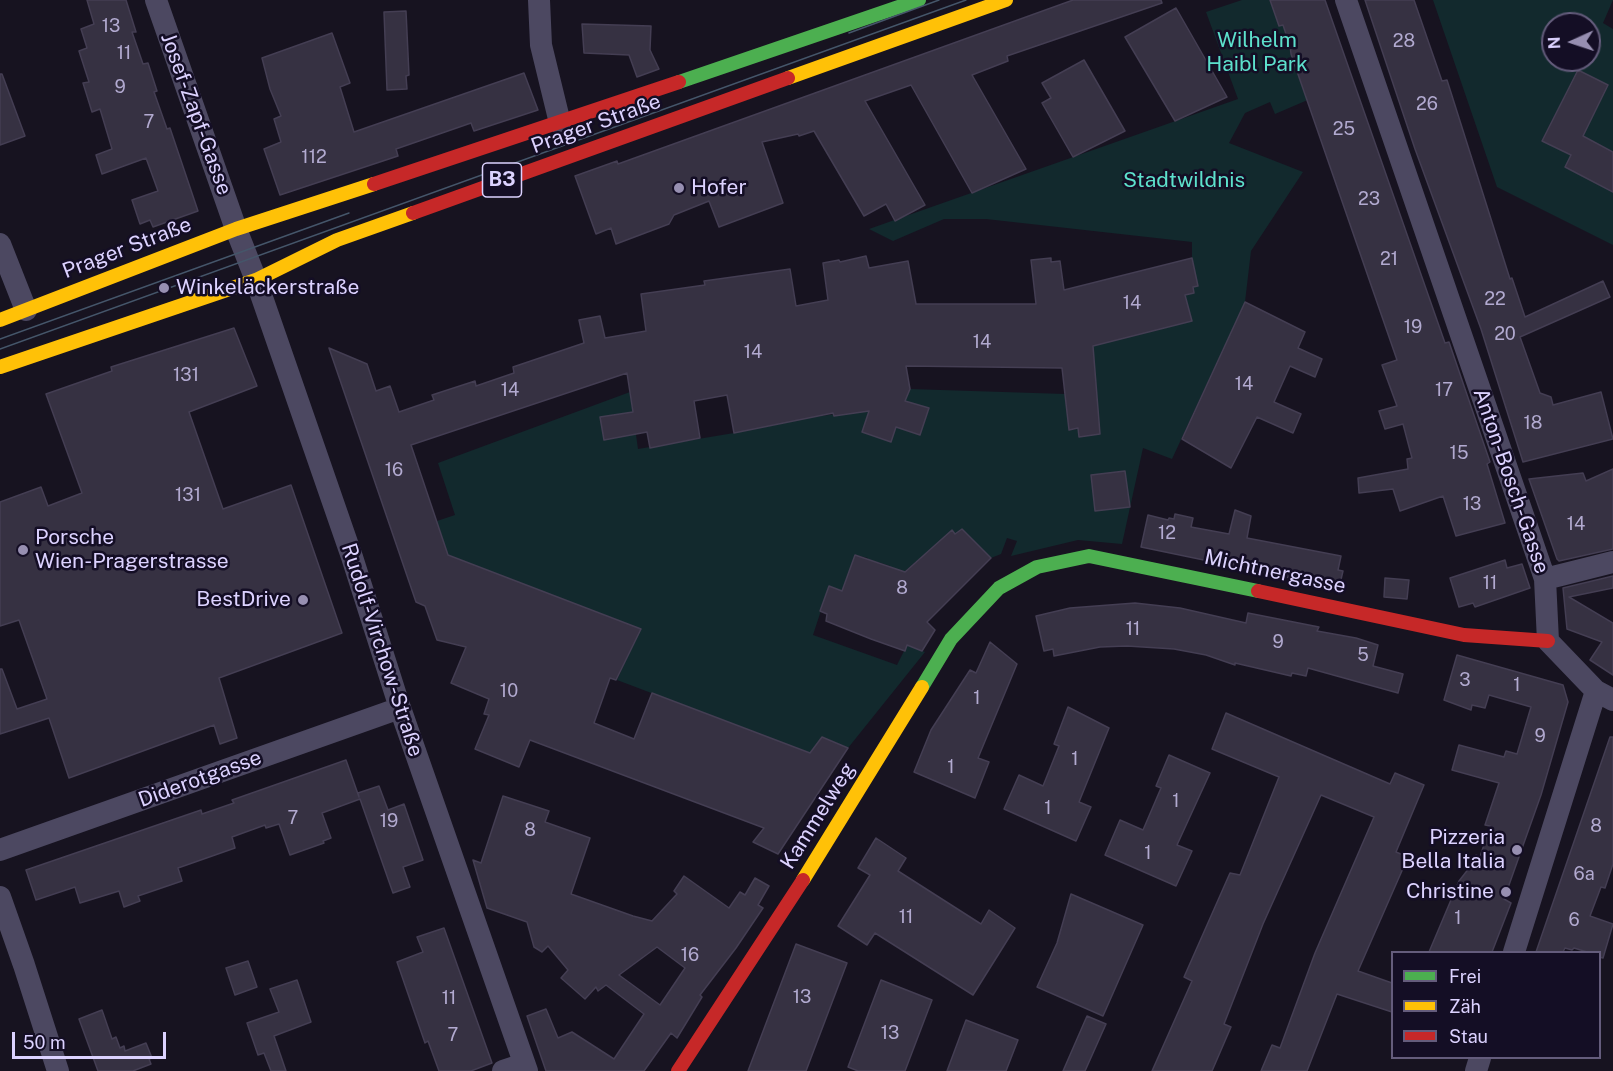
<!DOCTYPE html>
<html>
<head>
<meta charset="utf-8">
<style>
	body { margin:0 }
	#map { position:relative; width:1613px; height:1071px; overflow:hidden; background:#171320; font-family:"Public Sans",sans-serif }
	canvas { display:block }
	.legend { position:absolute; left:1391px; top:951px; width:210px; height:108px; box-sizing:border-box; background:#140e25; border:2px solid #645c7c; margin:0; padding:8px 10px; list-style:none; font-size:18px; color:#dcd2ff }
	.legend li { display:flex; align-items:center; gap:12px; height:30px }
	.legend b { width:30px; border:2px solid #645c7c }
	.north { position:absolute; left:1541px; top:12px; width:60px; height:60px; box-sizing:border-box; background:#140e25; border:2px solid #645c7c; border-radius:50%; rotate:267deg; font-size:16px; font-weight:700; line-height:24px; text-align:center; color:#dcd2ff }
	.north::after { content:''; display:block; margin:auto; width:21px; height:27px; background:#978fb1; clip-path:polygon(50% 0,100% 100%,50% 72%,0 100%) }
	.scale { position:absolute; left:12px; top:1032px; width:154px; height:27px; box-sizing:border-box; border:3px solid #dcd2ff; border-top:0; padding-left:8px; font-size:18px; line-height:21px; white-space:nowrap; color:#dcd2ff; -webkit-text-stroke:4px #140e25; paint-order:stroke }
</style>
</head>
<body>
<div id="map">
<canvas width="1613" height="1071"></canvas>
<ul class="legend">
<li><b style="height:8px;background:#4caf50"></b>Frei</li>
<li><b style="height:8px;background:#ffc107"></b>Zäh</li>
<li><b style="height:8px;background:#c62828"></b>Stau</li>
</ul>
<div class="north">N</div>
<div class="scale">50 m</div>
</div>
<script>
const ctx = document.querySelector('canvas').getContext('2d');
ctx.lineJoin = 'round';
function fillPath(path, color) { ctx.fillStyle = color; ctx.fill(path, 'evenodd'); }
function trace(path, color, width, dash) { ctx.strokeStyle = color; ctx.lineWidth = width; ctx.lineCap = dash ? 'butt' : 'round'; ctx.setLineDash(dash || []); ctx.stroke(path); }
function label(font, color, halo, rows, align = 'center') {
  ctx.font = font + ' "Public Sans",sans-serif'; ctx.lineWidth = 5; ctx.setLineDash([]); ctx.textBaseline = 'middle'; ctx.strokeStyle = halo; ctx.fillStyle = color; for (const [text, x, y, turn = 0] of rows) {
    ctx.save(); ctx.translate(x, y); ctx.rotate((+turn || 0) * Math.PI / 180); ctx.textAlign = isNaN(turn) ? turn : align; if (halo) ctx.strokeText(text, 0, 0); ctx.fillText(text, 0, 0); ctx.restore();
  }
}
const green = new Path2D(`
	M1242 0H1270L1279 26 1283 25C1287 37 1289 49 1293 61L1296 60 1310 99 1275 114 1270 102 1245 113 1229 143 1303 172 1251 251 1245 302 1172 459 1143 448 1122 544 1078 540 1011 556 1017 541 1007 538 1001 554 991 558 962 529 955 534 952 531 898 577 888 573 890 566 878 562 875 569 865 565 868 558 855 555 842 591 829 586 813 635 897 665 907 645 925 652 848 748 823 737 810 753 617 680 640 629 448 555 437 521 455 515 438 463 630 392 638 449 734 433 813 417 869 410 862 432 891 442 896 427 920 435 929 409 905 401 910 389 1065 394 1069 430 1078 429 1080 436 1100 434 1087 347 1192 321 1185 295 1194 293 1193 287 1198 286 1192 258V242L986 219H944L893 241 869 229 1238 99 1206 12Z
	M1433 0H1613L1603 23 1613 29V152L1583 136 1608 85 1578 70 1542 140 1571 155 1566 166 1613 192V245L1497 187ZM1553 24H1589V60H1553Z`);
const building = new Path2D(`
	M87 0H126L136 32H132L143 64 148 63 157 91 154 92 167 129 170 128 198 211 153 227 150 220 140 224 132 200 158 191 146 158 102 174 96 155 112 149 100 109 92 112 83 83 89 82 79 51 87 48 81 29 94 24Z
	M1073 0H1161L1162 3 1007 56 1008 61 972 75 1026 169 972 193 911 85 865 101 925 205 895 221 886 204 864 216 814 131 799 136 798 134 762 142 783 203 719 227 709 201 674 215 669 224 616 244 611 228 596 234 575 176 617 161 618 164Z
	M1270 0H1325L1445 343 1449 342 1490 462 1487 464 1505 523 1456 536 1443 496 1400 511 1393 489 1359 493 1358 478 1408 469 1407 459 1412 458 1403 424 1385 429 1379 411 1397 406 1382 365 1397 360 1291 54 1290 46 1283 25 1279 26Z
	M1365 0H1414L1442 81 1447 80 1510 279 1512 278 1525 317 1603 281 1610 297 1520 337 1540 393 1551 397 1553 405 1601 392 1613 439 1523 462 1481 329 1415 149Z
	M1176 8 1227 97 1175 121 1125 37Z
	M406 11 409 75 406 76 407 89 387 90 384 12Z
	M582 24 651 26 650 50 659 69 637 77 629 55 584 53Z
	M332 33 350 83 340 87 354 132 524 73 538 110 474 131 471 123 396 149 398 156 280 195 264 149 281 142 274 119 281 116 270 89 262 58Z
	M1084 60 1125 131 1073 157 1042 103 1051 98 1042 83Z
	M1578 70 1608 85 1583 136 1613 152V192L1565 167 1571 155 1542 141Z
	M0 74H2L25 136 0 145Z
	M866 256 869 268 908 261 916 304H1036L1031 260 1051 258V262L1060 261 1064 290 1192 258 1198 286 1193 287 1194 293 1185 295 1192 321 1093 346 1100 434 1079 437 1078 428 1069 430 1062 368 906 366 910 389 905 401 929 408 920 435 896 427 891 442 862 432 869 411 834 416 833 413 734 433 727 395 694 401 700 438 650 448 647 432 604 440 600 417 633 412 627 373 411 445 448 555 641 629 616 680 610 678 594 723 634 739 652 693 810 753 822 737 848 748 778 854 753 842 764 828 530 740 519 767 475 749 489 715 484 714 489 699 451 683 466 647 437 640 425 606 416 602 329 348 367 364 376 391 390 386 399 412 434 400 432 395 475 381 476 386 514 373 513 367 584 343 579 320 600 316 605 338 646 331 641 294 705 285 704 281 790 269 796 306 828 300 823 263 839 260 840 262Z
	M1245 302 1305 332 1298 348 1322 359 1315 377 1290 366 1274 402 1301 414 1293 433 1257 417 1231 468 1182 439Z
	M234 328 257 386 189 412 223 509 291 485 342 633 219 678 237 738 220 744 214 725 69 778 49 718 0 734V669H2L17 709 47 699 19 620 0 626V502L41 487 48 506 82 493 46 394 112 371 111 367Z
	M1613 469V549L1559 561 1557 559 1529 479 1583 473 1586 481Z
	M1125 471 1130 507 1095 511 1091 475Z
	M1235 510 1251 516 1247 538 1341 556 1338 570 1343 571 1339 588 1141 547 1148 515 1168 520 1169 518 1174 519 1175 514 1193 518 1191 527 1229 534Z
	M962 529 991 558 927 622 935 630 922 651 907 645 905 651 871 639 826 621 827 614 820 611 829 586 842 591 855 555 905 572 952 530 955 534Z
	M1505 560 1507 568 1522 564 1530 588 1475 607 1473 603 1459 607 1450 578Z
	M1613 576V588L1569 597 1613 623V675L1590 660 1602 642 1567 629 1563 588Z
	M1385 578 1409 580 1407 599 1384 597Z
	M1135 603 1180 608 1246 623 1248 613 1319 627 1317 631 1356 638 1378 645 1373 666 1403 674 1398 693 1308 668 1306 676 1292 673 1291 676 1235 663V665L1206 655 1174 649 1127 646 1100 647 1054 656 1053 649 1044 651 1036 616 1070 608Z
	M990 642 1017 664 978 758 989 762 975 798 914 772 931 730 970 670 976 673Z
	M1457 655 1563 685 1568 702 1541 795 1504 899 1511 903 1492 952H1429L1459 881 1473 863 1476 855 1480 857 1490 826 1485 825 1499 783 1452 770 1459 745 1504 757 1506 751 1517 754 1531 707 1489 695 1485 708 1472 705 1471 710 1444 700Z
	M1068 707 1109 728 1079 802 1091 807 1076 841 1004 809 1019 775 1043 786 1059 746 1054 744Z
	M1226 713 1390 784 1395 773 1424 785 1396 852 1408 857 1358 971 1392 983V1012L1337 994 1307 1071H1261L1272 1045 1280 1048 1315 953 1374 817 1321 795 1263 924 1224 1024 1231 1027 1212 1071H1152L1192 981 1184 977 1230 873 1240 875 1279 777 1212 749Z
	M1610 737H1613V864L1605 888 1601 887 1590 916 1613 924 1603 958 1599 957V952H1587L1574 948 1572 950 1565 948 1563 952H1536Z
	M1169 755 1210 773 1177 845 1192 851 1176 886 1105 855 1120 820 1143 830 1161 788 1156 786Z
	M346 760 359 797 358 793 379 786 388 810 404 804 423 860 403 867 410 887 393 893 360 799 322 813 331 838 323 841 324 843 290 855 279 824 266 828 265 825 232 837 235 848 178 868 182 881 138 896 140 901 124 907 119 891 80 903 75 887 36 900 26 870 201 810 202 814 234 803 232 800Z
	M503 796 549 811 545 822 590 838 571 894 633 916 652 921 677 894 674 891 684 876 729 908 740 892 745 895 755 878 769 886 758 905 763 908 736 948 700 995 702 997 677 1038 671 1033 644 1071H546L527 1016 546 1009 558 1038 572 1032 614 1059 644 1014 606 985 598 991 596 987 585 999 561 978 568 970 548 946 542 952 534 947 527 922 487 908 473 860 481 863ZM657 947 685 968 660 1005 619 975Z
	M876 838 906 858 898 871 981 924 989 910 1015 928 973 995 875 933 867 945 838 926 870 875 858 868Z
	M1071 894 1143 925 1103 1016 1037 987 1057 943Z
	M444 928 492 1063 471 1071H439L428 1041 425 1043 397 962 423 952 417 937Z
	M796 944 847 963 806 1071H748Z
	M248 961 257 987 235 995 226 968Z
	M297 980 311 1022 274 1036 286 1071H271L264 1053 258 1055 247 1023 279 1012 270 989Z
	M881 980 932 1000 905 1071H858L848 1067Z
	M102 1010 112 1039 116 1037 120 1048 124 1046 125 1051 146 1043 152 1058 149 1059 151 1064 133 1071H98L79 1019Z
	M1087 1016 1106 1024 1085 1071H1063Z
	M966 1020 1018 1040 1006 1071H947Z`);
const street = new Path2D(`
	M156 0 236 229 256 280 352 557 400 708 527 1071
	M539 0 541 45 560 123
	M1346 0 1545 579 1548 641 1596 691 1613 700
	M0 244 26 310
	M1545 579 1613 562
	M0 850 400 708
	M0 897 24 965 58 1071
	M1514 952 1596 691
	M503 1071 524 1064
	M1476 1071 1480 1058`);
const fast = new Path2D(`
	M679 82 919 0
	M922 687 951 639 999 588 1037 567 1089 556 1258 591`);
const slow = new Path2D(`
	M788 78 1006 0
	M0 320 236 229 374 184
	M0 367 256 280 337 240 413 213
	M803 880 922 687`);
const jam = new Path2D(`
	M374 184 679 82
	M413 213 788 78
	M1258 591 1464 635 1548 641
	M678 1071 803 880`);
const tram = new Path2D(`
	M849 33 939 0
	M0 339 349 213
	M0 349 966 0`);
const markers = [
	[679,188,6,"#978fb1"],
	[164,288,6,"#978fb1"],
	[23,550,6,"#978fb1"],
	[303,600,6,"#978fb1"],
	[1517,850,6,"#978fb1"],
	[1506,892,6,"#978fb1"]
];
const numberNames = [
	["13",111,26],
	["28",1404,41],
	["11",124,53],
	["9",120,87],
	["26",1427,104],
	["7",149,122],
	["25",1344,129],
	["112",314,157],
	["23",1369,199],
	["21",1389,259],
	["22",1495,299],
	["14",1132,303],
	["19",1413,327],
	["20",1505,334],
	["14",982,342],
	["14",753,352],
	["131",186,375],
	["14",1244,384],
	["14",510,390],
	["17",1444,390],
	["18",1533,423],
	["15",1459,453],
	["16",394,470],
	["131",188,495],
	["13",1472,504],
	["14",1576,524],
	["12",1167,533],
	["11",1490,583],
	["8",902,588],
	["11",1133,629],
	["9",1278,642],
	["5",1363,655],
	["3",1465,680],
	["1",1517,685],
	["10",509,691],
	["1",977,698],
	["9",1540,736],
	["1",1075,759],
	["1",951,767],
	["1",1176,801],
	["1",1048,808],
	["7",293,818],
	["19",389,821],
	["8",1596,826],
	["8",530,830],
	["1",1148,853],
	["6a",1584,874],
	["11",906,917],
	["1",1458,918],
	["6",1574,920],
	["16",690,955],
	["13",802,997],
	["11",449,998],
	["13",890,1033],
	["7",453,1035]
];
const shields = [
	[502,180,39]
];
const shieldNames = [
	["B3",502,180]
];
const parkNames = [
	["Wilhelm",1257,41],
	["Haibl Park",1257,65],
	["Stadtwildnis",1184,181]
];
const streetNames = [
	["Josef-Zapf-Gasse",196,114,70],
	["Prager Straße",596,124,-20],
	["Prager Straße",127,248,-21],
	["Anton-Bosch-Gasse",1511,481,71],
	["Michtnergasse",1275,572,12],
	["Rudolf-Virchow-Straße",382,650,72],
	["Diderotgasse",200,779,-20],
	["Kammelweg",818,816,-58]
];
const poiNames = [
	["Hofer",691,188],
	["Winkeläckerstraße",176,288],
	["Porsche",35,538],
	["Wien-Pragerstrasse",35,562],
	["BestDrive",291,600,"right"],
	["Pizzeria",1505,838,"right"],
	["Bella Italia",1505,862,"right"],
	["Christine",1494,892,"right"]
];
fillPath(green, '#12292d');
fillPath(building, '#363142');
trace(building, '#443e53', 1.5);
trace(street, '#4c4861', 22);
trace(fast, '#4caf50', 14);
trace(slow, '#ffc107', 14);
trace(jam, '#c62828', 14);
trace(tram, '#45566a', 1.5);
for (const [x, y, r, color] of markers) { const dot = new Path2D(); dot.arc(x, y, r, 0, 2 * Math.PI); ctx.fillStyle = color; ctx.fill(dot); trace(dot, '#140e25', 2); }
label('18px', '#b2aad0', null, numberNames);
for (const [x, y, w] of shields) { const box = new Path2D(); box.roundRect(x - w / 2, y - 17, w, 34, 4.5); ctx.fillStyle = '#140e25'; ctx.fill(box); trace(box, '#dcd2ff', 1.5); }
label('bold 20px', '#dcd2ff', null, shieldNames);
label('21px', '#5de0cc', '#140e25', parkNames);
label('21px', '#dcd2ff', '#140e25', streetNames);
label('21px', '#dcd2ff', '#140e25', poiNames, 'left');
</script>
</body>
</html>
